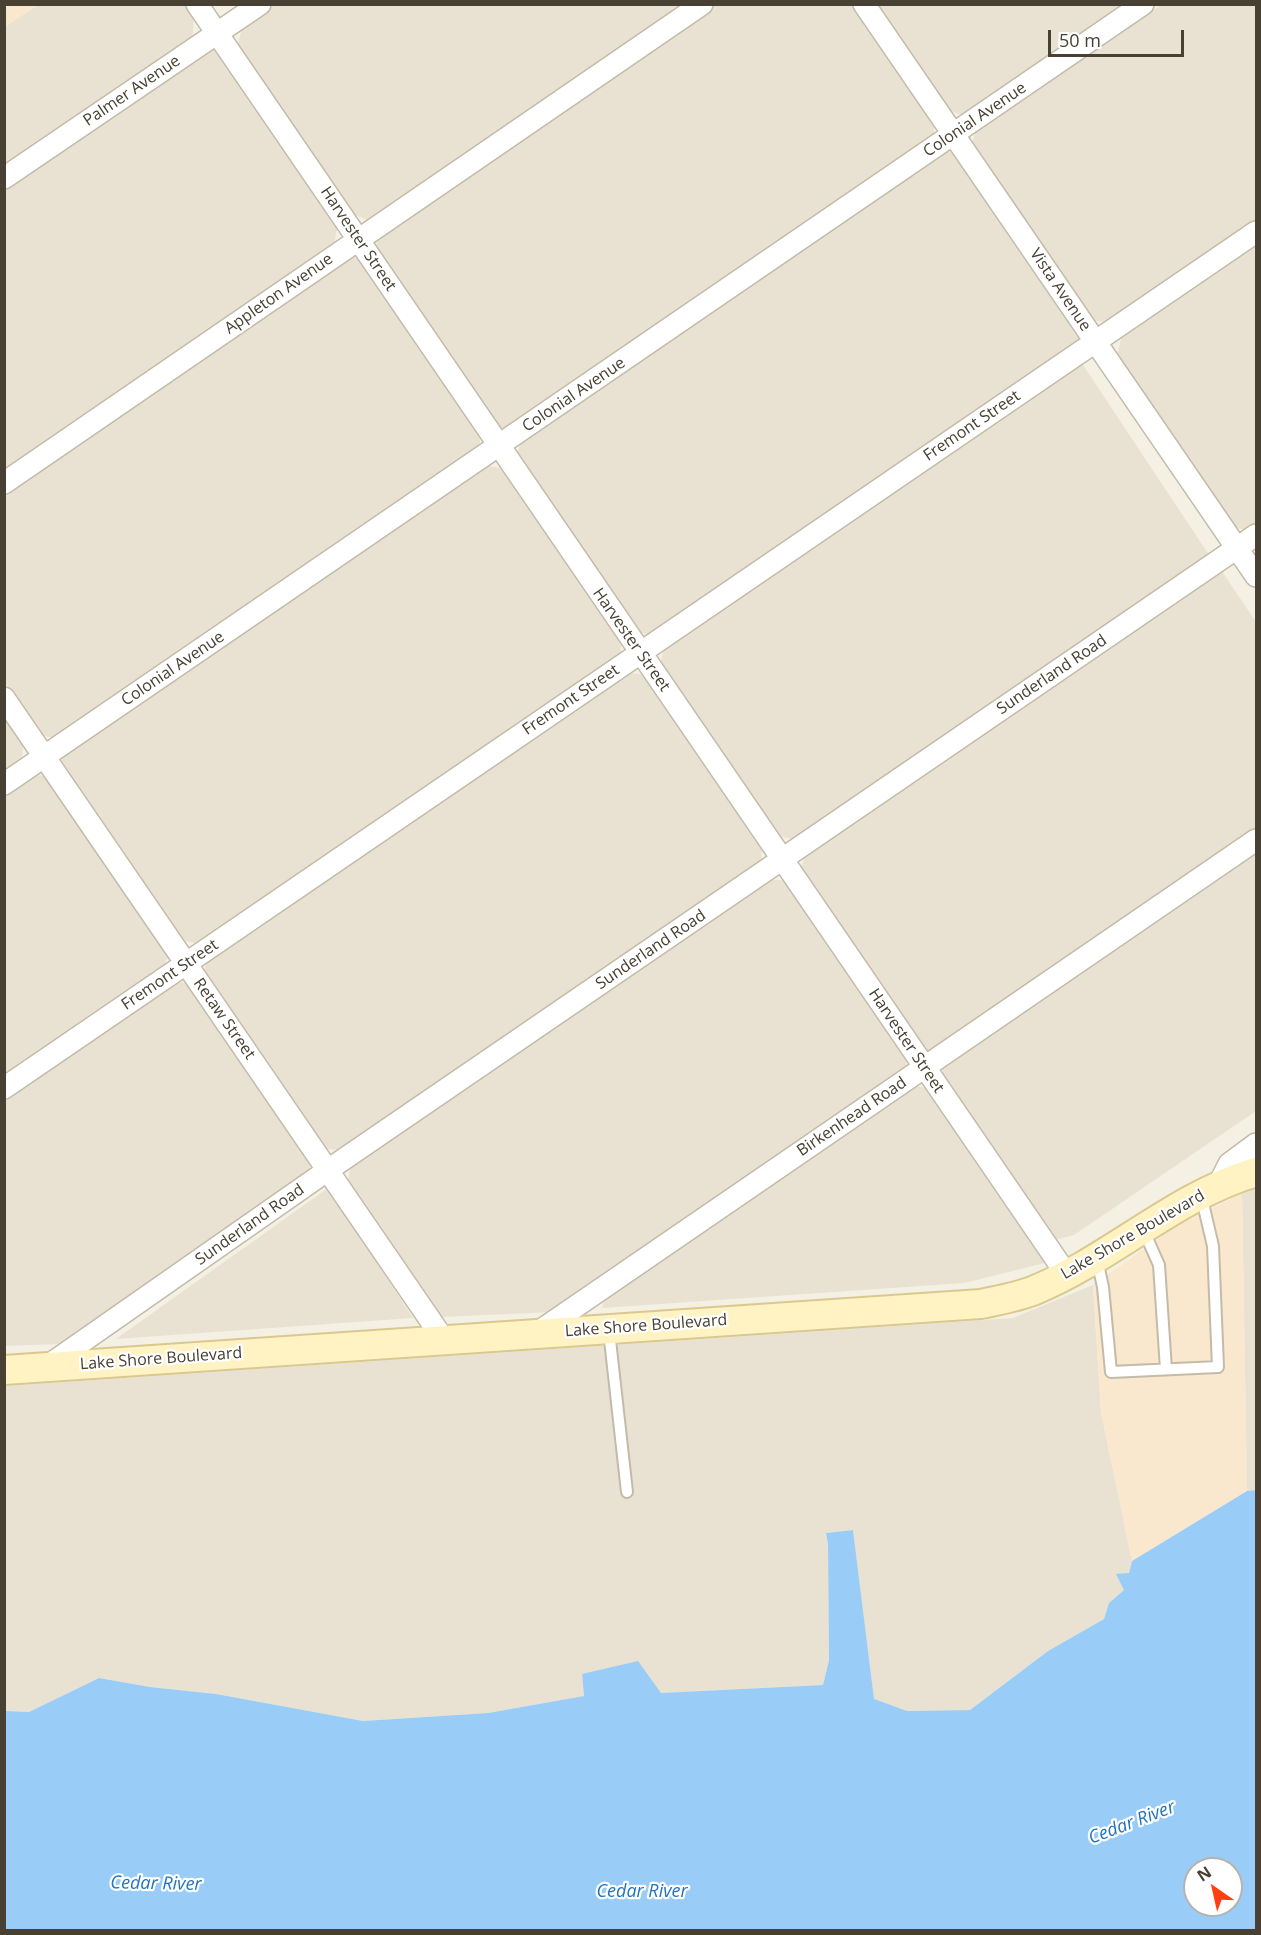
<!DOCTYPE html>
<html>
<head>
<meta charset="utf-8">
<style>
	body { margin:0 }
	#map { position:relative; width:1261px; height:1935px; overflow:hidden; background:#f4f0e4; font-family:"Open Sans",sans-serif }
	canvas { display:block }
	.frame { position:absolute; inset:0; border:6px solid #474033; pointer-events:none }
	.north { position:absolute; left:1183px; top:1857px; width:60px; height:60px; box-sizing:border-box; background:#fff; border:2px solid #b5b3ad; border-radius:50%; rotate:326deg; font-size:16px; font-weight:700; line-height:24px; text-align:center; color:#474033 }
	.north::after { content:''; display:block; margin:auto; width:21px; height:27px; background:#ff3f10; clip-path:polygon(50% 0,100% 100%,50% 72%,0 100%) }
	.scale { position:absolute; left:1048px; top:30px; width:136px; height:27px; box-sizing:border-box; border:3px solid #474033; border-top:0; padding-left:8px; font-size:18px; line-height:21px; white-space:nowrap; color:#474033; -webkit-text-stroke:4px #fff; paint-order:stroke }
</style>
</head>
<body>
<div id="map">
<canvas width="1261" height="1935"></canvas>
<div class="frame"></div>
<div class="north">N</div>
<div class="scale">50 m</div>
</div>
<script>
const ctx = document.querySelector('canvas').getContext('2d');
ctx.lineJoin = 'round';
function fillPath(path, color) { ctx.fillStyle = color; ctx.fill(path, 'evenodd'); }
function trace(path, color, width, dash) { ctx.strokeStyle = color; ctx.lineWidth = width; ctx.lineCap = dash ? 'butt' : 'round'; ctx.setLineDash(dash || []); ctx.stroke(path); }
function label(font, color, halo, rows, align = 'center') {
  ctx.font = font + ' "Open Sans",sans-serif'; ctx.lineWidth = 4.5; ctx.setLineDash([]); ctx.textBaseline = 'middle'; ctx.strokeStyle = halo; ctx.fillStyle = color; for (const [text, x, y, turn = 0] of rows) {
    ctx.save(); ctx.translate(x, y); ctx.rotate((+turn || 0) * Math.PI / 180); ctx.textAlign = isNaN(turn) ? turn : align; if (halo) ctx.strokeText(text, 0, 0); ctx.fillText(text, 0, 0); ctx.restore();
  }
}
const residential = new Path2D(`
	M38 5H186L194 18 192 40 5 169 4 27Z
	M273 5H690L370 221 352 214 237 47 243 25Z
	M716 5H855L934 120V138L512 429 498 427 375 248 380 235Z
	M879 5H1129L964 116 951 111Z
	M1161 5H1256V221L1109 323 1092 320 972 145 976 129Z
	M207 49 219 52 337 228 334 246 5 472V187Z
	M941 151 956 153 1080 331 1079 345 651 635 637 632 516 456 522 440Z
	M1256 242V527L1251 531 1237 528 1117 356 1122 335Z
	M345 257 361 258 480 435V452L60 738 43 736 5 682 4 490Z
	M1081 362 1209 555 799 840 776 836 660 664 665 646Z
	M485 465 503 469 622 641 620 655 200 944 180 940 60 767 64 753Z
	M1221 570 1256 622V827L928 1053 801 870 805 855Z
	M631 673 645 675 762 846 761 864 346 1150 327 1149 203 976 207 961Z
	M4 712 24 740 21 763 4 774Z
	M34 775 46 776 168 954 163 971 5 1079V795Z
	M1256 849V1111L1074 1235 1055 1240 942 1078 943 1064Z
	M768 880H785L907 1056 906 1070 553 1312 442 1317 347 1186 351 1164Z
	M175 982 188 983 311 1159 308 1175 60 1344 5 1346 4 1101Z
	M912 1086 927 1088 1045 1263 964 1283 602 1308 607 1292Z
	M328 1188 413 1318 116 1339Z
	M1256 1188V1490L1247 1491 1242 1193Z
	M1093 1285 1101 1412 1132 1561 1129 1573 1124 1590 1109 1603 1104 1619 1048 1651 970 1710 906 1711 874 1700 853 1530 826 1533 828 1544 829 1660 823 1685 661 1693 582 1674 584 1696 488 1713 363 1721 216 1694 150 1687 99 1678 29 1712 5 1711V1386L1013 1318Z`);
const commercial = new Path2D(`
	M5 4H38V5L5 27Z
	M1242 1193 1247 1491 1132 1561 1101 1412 1093 1285 1174 1228Z`);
const water = new Path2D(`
	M1256 1490V1930H5V1711L29 1712 99 1678 150 1687 216 1694 363 1721 488 1713 584 1696 582 1674 638 1661 661 1693 823 1685 829 1660 828 1544 826 1533 853 1530 874 1699 907 1711 970 1710 1048 1651 1104 1619 1109 1603 1124 1590 1116 1574 1129 1573 1132 1561 1247 1491ZM1195 1869H1231V1905H1195Z`);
const lane = new Path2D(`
	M1143 1229 1159 1265 1166 1369
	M1097 1260 1103 1287 1111 1372 1218 1367 1213 1246 1201 1195
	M609 1331 627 1492`);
const street = new Path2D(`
	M197 4 1067 1275
	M864 4 1256 576
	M4 178 260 4
	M4 483 702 4
	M4 698 444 1340
	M4 784 1143 4
	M4 1088 1256 232
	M1218 1186 1229 1164 1256 1144
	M537 1333 1256 840
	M46 1367 328 1170 1256 535`);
const secondary = new Path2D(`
	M4 1370 981 1304C999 1300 1018 1297 1035 1290 1112 1258 1175 1196 1256 1172`);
const streetNames = [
	["Palmer Avenue",132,91,-34],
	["Colonial Avenue",975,120,-34],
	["Harvester Street",358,239,56],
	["Vista Avenue",1060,290,56],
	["Appleton Avenue",279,294,-35],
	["Colonial Avenue",574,395,-34],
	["Fremont Street",972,426,-34],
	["Harvester Street",631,640,55],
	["Colonial Avenue",173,669,-34],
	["Sunderland Road",1052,675,-34],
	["Fremont Street",571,700,-34],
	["Sunderland Road",651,950,-34],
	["Fremont Street",170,975,-34],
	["Retaw Street",224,1019,55],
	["Harvester Street",906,1041,56],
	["Birkenhead Road",852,1117,-34],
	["Sunderland Road",250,1225,-35],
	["Lake Shore Boulevard",1133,1235,-30],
	["Lake Shore Boulevard",646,1326,-4],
	["Lake Shore Boulevard",161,1359,-4]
];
const waterNames = [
	["Cedar River",1132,1823,-21],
	["Cedar River",156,1884,1],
	["Cedar River",642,1892]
];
fillPath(residential, '#e9e2d2');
fillPath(commercial, '#f9e8cd');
fillPath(water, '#99cdf8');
trace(lane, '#c3bba9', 14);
trace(street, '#c3bba9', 24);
trace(secondary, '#d9c98f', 32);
trace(lane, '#fff', 10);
trace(street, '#fff', 21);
trace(secondary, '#fff3c3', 28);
label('16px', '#474033', '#fff', streetNames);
label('italic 18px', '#2174be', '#fff', waterNames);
</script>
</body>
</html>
